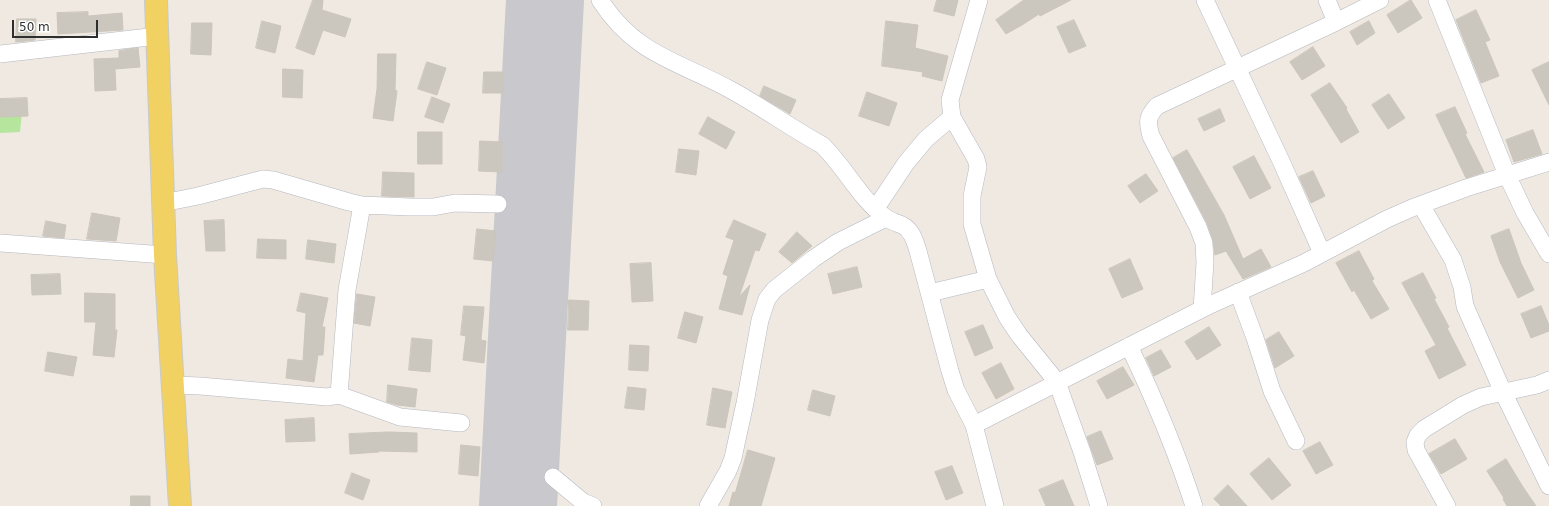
<!DOCTYPE html>
<html>
<head>
<meta charset="utf-8">
<style>
	body { margin:0 }
	#map { position:relative; width:1549px; height:506px; overflow:hidden; background:#efe9e1; font-family:"DejaVu Sans",sans-serif }
	canvas { display:block }
	.scale { position:absolute; left:12px; top:20px; width:86px; height:18px; box-sizing:border-box; border:2px solid #2e2e2e; border-top:0; padding-left:5px; font-size:12px; line-height:14px; white-space:nowrap; color:#2e2e2e; -webkit-text-stroke:3px #fff; paint-order:stroke }
</style>
</head>
<body>
<div id="map">
<canvas width="1549" height="506"></canvas>
<div class="scale">50 m</div>
</div>
<script>
const ctx = document.querySelector('canvas').getContext('2d');
ctx.lineJoin = 'round';
function fillPath(path, color) { ctx.fillStyle = color; ctx.fill(path, 'evenodd'); }
function trace(path, color, width, dash) { ctx.strokeStyle = color; ctx.lineWidth = width; ctx.lineCap = dash ? 'butt' : 'round'; ctx.setLineDash(dash || []); ctx.stroke(path); }
const green = new Path2D(`
	M0 108 22 112 20 132 0 133Z`);
const runway = new Path2D(`
	M518 506 545 0`);
const building = new Path2D(`
	M313 0H323L322 10 351 19 345 37 323 30 314 55 296 48Z
	M937 0H958L954 16 934 11Z
	M1024 0H1071L1040 16 1039 14 1022 25 1006 34 996 20Z
	M1411 0 1422 18 1398 33 1387 15Z
	M1476 10 1490 40 1485 42 1499 76 1481 83 1456 20Z
	M88 12V16L122 13 123 30 58 34 57 13Z
	M17 19H36L35 40 16 42Z
	M1074 20 1086 46 1069 53 1057 27Z
	M262 21 281 26 275 53 256 48Z
	M886 21 918 25 915 48 948 56 942 81 922 76 923 72 882 66Z
	M1369 21 1375 33 1357 45 1350 32Z
	M192 23H212L211 55 191 54Z
	M1313 47 1325 66 1302 80 1290 62Z
	M138 48 140 67 115 69 116 90 95 91 94 59 119 58V51Z
	M378 54H396L395 90 397 91 393 121 373 118 377 89Z
	M427 62 446 68 437 95 418 89Z
	M1549 62V105L1532 70Z
	M283 69 303 70 302 98 283 97Z
	M484 72H503V93H483Z
	M1330 83 1347 108 1346 109 1359 132 1341 143 1311 95Z
	M764 86 796 100 790 114 760 96Z
	M867 92 897 103 889 126 859 116Z
	M1389 94 1405 118 1388 129 1372 105Z
	M432 97 450 104 443 123 425 117Z
	M27 98 28 116 0 117V99Z
	M1455 107 1467 133 1465 134 1484 172 1466 178 1436 115Z
	M1220 109 1225 121 1204 131 1198 119Z
	M708 117 735 132 726 149 699 134Z
	M1533 130 1542 154 1514 162 1506 140Z
	M418 132H442V164H418Z
	M480 141 502 142V172L479 171Z
	M679 149 699 151 696 175 676 172Z
	M1187 150 1224 215 1243 259 1261 249 1271 267 1243 279 1226 251 1215 255 1213 240 1207 223 1173 158Z
	M1254 156 1271 188 1250 199 1233 167Z
	M1313 171 1325 196 1311 203 1299 177Z
	M383 172 414 173V197L382 196Z
	M1146 174 1158 191 1140 203 1128 186Z
	M92 213 120 218 116 241 87 239Z
	M224 220 225 251H206L204 221Z
	M734 220 766 234 759 251 755 250 739 297 750 285 742 315 719 309 728 276 723 274 734 240 726 237Z
	M46 221 66 225 64 238 43 236Z
	M477 229 496 231 493 261 474 259Z
	M1509 229 1521 263 1534 290 1518 298 1500 262 1491 236Z
	M797 232 812 246 792 263 779 252Z
	M258 239 286 240V259L257 258Z
	M308 240 336 244 334 263 306 259Z
	M1359 251 1374 279 1372 281 1389 309 1371 319 1354 290 1352 292 1336 263Z
	M1130 259 1143 289 1122 298 1109 269Z
	M651 263 653 301 632 302 630 264Z
	M857 267 862 287 833 294 828 274Z
	M1423 273 1436 298 1434 299 1449 327 1447 328 1466 365 1439 379 1425 351 1436 345 1402 283Z
	M60 274 61 294 32 295 31 275Z
	M85 293 115 294V330H117L114 357 93 355 96 322H85Z
	M301 293 328 298 322 327H325L323 355H318L314 382 286 378 288 359 303 361 306 313 297 311Z
	M357 294 375 297 370 326 354 323Z
	M569 300 589 301 588 330H568Z
	M464 306 484 307 481 340 486 341 484 363 463 360 466 336 461 335Z
	M1541 306 1549 325V331L1531 338 1521 314Z
	M685 312 703 317 696 343 678 338Z
	M983 325 993 348 975 356 965 332Z
	M1209 327 1221 345 1197 360 1185 342Z
	M1279 332 1294 356 1275 368 1266 340Z
	M412 338 432 340 430 372 409 370Z
	M630 345 649 346 648 371 629 370Z
	M1161 350 1171 367 1154 376 1146 358Z
	M48 352 77 357 73 376 45 371Z
	M1001 363 1014 389 996 399 982 373Z
	M1123 367 1134 385 1107 399 1097 381Z
	M388 385 417 389 415 407 397 405 387 402Z
	M628 387 646 389 644 410 625 408Z
	M713 388 732 392 725 428 707 425Z
	M813 390 835 396 830 416 808 410Z
	M314 418 315 441 286 442 285 420Z
	M1101 431 1113 459 1097 465 1087 437Z
	M389 432 417 433V452L379 451V452L350 454 349 434Z
	M1455 439 1467 459 1441 474 1429 454Z
	M1320 442 1333 465 1316 474 1303 451Z
	M461 445 480 447 478 476 459 474Z
	M748 450 775 458 761 506H729L733 492 735 493Z
	M1269 458 1291 485 1272 500 1250 474Z
	M1506 459 1523 487 1536 506H1507L1503 499 1504 498 1487 471Z
	M952 466 963 493 946 500 935 472Z
	M352 473 370 480 363 500 345 493Z
	M1063 480 1074 506H1046L1039 490Z
	M1228 485 1247 506H1221L1214 499Z
	M131 496H150V506H131Z`);
const minor = new Path2D(`
	M600 0C635 55 678 61 731 90 762 107 791 128 822 145 845 167 860 199 885 217 890 221 897 223 902 225 912 230 915 241 918 251L950 371 956 390 974 425 995 506
	M979 0 950 100 952 117 976 159 978 167 972 196V224L988 279 1007 317 1019 335 1057 382 1082 452 1099 506
	M1205 0 1281 161 1322 253
	M1327 0 1336 22
	M1437 0 1507 175 1525 213 1549 254
	M0 54 158 36
	M163 203 198 196 263 179 273 180 349 202 362 205 410 207H433L455 203 498 204
	M1421 205 1453 260 1462 287 1465 306 1503 392 1549 486
	M876 208 906 163 926 139 952 117
	M0 243 165 255
	M1238 292 1255 338 1272 391 1296 441
	M930 293 988 279
	M1202 309 1205 262 1204 243 1198 227 1151 136C1147 121 1147 117 1157 106L1336 22 1380 0
	M1129 346C1154 398 1176 450 1194 506
	M173 385 200 386 327 397 339 395 400 417 461 423
	M339 395 347 290 362 205
	M974 425 1210 305 1304 263 1387 219 1412 208 1466 188 1549 162
	M553 477 583 502 593 506
	M708 506 728 471 733 458 745 403 760 320 767 299 774 290 813 259 838 242 886 218
	M1447 506 1416 450 1415 442 1418 435 1424 429 1463 405 1481 397 1537 385 1549 380`);
const major = new Path2D(`
	M156 0 165 255 180 506`);
fillPath(green, '#b6e59e');
trace(runway, '#c9c8cc', 78);
fillPath(building, '#cbc7bf');
trace(building, '#cbc5ba', 1);
trace(minor, '#b4b7c1', 18);
trace(major, '#c9c9c9', 24);
trace(minor, '#fff', 17);
trace(major, '#f2d163', 22);
</script>
</body>
</html>
